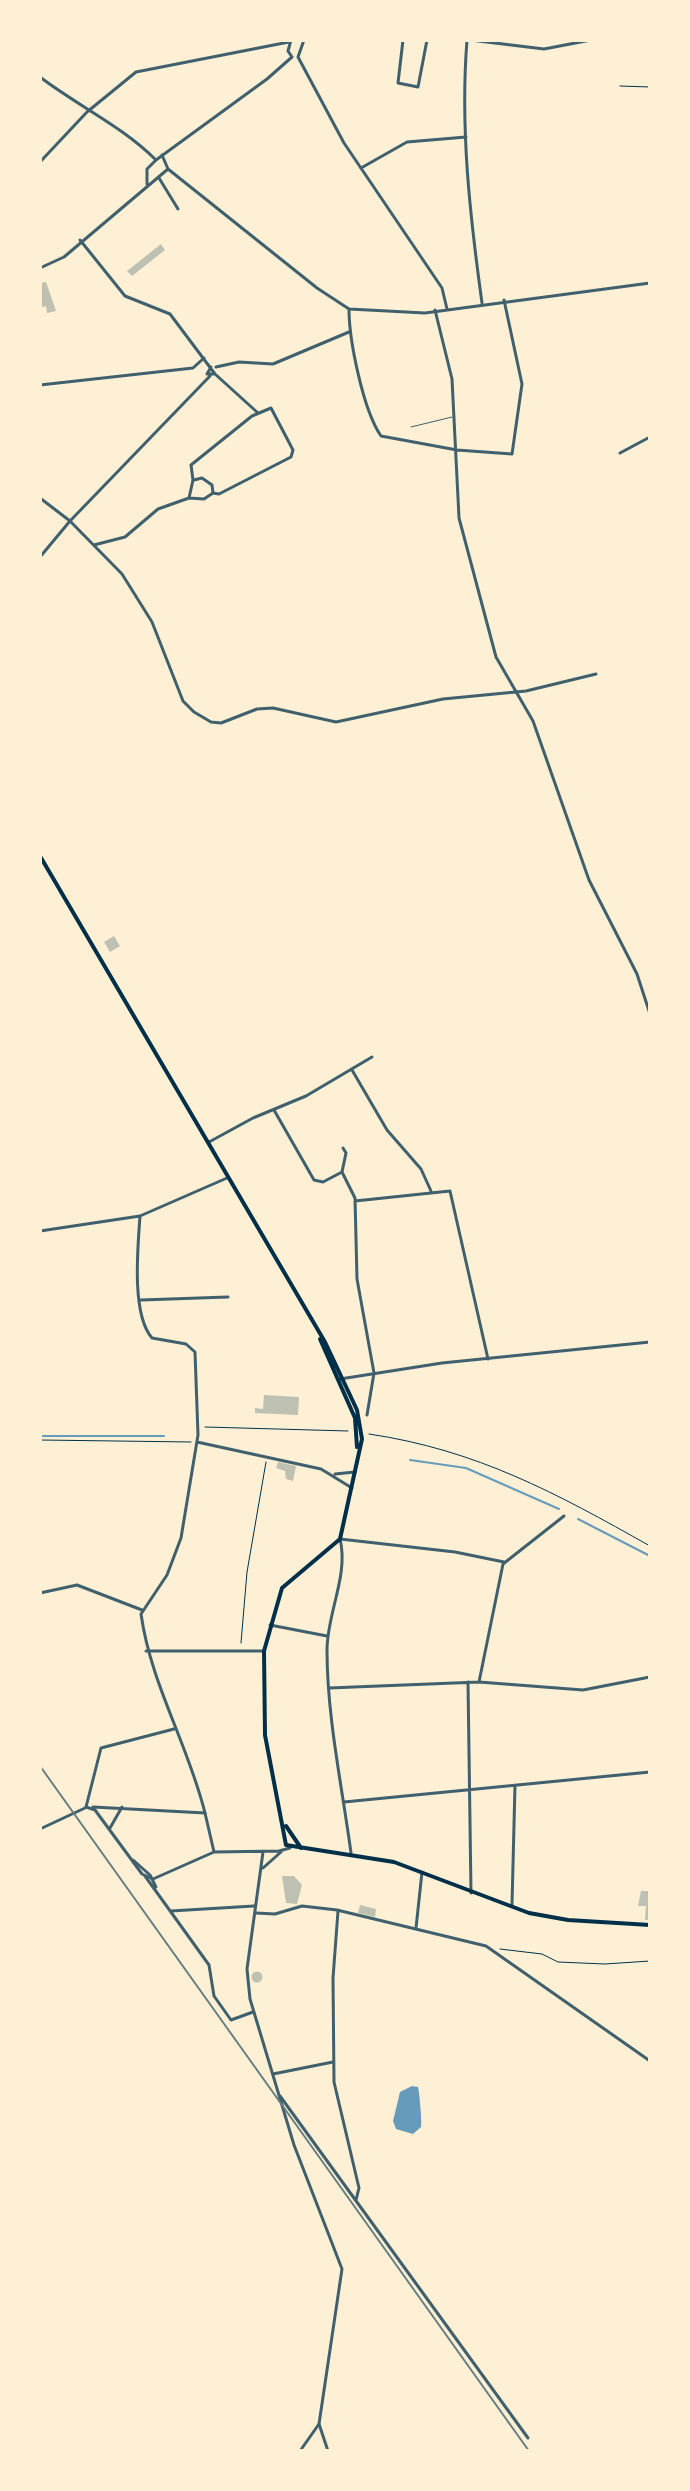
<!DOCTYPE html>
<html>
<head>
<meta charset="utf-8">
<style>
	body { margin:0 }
	#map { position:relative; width:690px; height:2491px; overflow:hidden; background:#fdf0d5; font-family:"Noto Serif",serif }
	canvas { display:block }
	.frame { position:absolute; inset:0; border:42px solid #fdf0d5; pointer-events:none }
</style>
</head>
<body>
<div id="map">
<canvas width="690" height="2491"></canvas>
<div class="frame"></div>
</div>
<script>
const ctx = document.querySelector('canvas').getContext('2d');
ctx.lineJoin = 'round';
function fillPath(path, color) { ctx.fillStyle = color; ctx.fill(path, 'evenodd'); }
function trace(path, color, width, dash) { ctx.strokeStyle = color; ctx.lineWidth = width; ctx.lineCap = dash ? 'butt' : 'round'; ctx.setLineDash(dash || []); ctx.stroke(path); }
const water = new Path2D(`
	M412 2086 418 2087C419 2089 422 2121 421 2127L413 2134 396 2129 393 2121 400 2092Z`);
const stream = new Path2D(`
	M40 1436H164
	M410 1460 466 1468 559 1509
	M578 1519 650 1556`);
const building = new Path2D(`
	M161 244 165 250 132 276 127 271Z
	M46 282 56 311 47 313 46 306 40 308V283Z
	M114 936 120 946 110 952 104 942Z
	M264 1395 299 1397 298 1415 255 1413V1408L263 1409Z
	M278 1462 296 1466 293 1481 286 1479 285 1471 276 1468Z
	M282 1876H294L302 1885 297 1904 286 1903Z
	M641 1891H650V1920H645L646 1906H638Z
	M360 1905 376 1909 375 1917 358 1913Z
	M251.5 1977a5.5 5.5 0 1 1 11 0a5.5 5.5 0 1 1-11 0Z`);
const path = new Path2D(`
	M620 86 650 87
	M205 1427 348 1431
	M369 1434C477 1450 556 1493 650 1546
	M40 1440 191 1442
	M241 1643 247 1572 266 1462
	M500 1949 542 1954 558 1962 605 1964 650 1961`);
const service = new Path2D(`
	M411 427 452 417`);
const minor = new Path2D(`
	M403 40 398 83 418 87 427 40
	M467 40C460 128 470 216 482 303
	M470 40 544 49 591 40
	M40 77C78 106 122 126 156 160
	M40 162 87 112 136 72 289 42
	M361 168 407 142 466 137
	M159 178 178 209
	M80 240 125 296 170 314 215 374 258 413
	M349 309C349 340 363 410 381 436L457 450 512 454 522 384 504 300
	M435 310 452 379 459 518 496 657 533 721 589 880 637 974 650 1014
	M211 367 207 374H215
	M216 367 239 362 273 364 349 332
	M40 385 193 368 204 358
	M271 408 293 450 291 457 219 494 213 493 204 499 189 498 193 480 191 465 252 416Z
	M620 453 650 437
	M194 480 202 478 212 485 213 493
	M40 498 70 521 122 574 152 622 183 701 194 712 211 722 221 723 257 709 273 708 336 722 443 699 526 691 596 674
	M94 545 125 537 158 509 189 498
	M40 557 70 521 210 376
	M352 1070 387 1130 421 1169 431 1191
	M274 1110 314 1180 323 1182 342 1172 355 1198 357 1279 374 1373 367 1415
	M209 1142 253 1118 306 1096 372 1057
	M342 1172 346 1153 343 1148
	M355 1201 450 1191 488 1359
	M140 1216C138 1246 131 1314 152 1338L186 1344 195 1352 198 1435 181 1538 167 1575 141 1614C151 1685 188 1744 205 1813
	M40 1231 140 1216 227 1178
	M141 1300 228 1297
	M197 1442 321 1469 352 1488
	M335 1474 355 1472
	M40 1593 77 1585 142 1610
	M270 1625 327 1636
	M146 1651H264
	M468 1682 471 1893
	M479 1682 503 1564 564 1516
	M329 1688 479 1682 583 1690 650 1677
	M344 1802 650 1772
	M86 1807 101 1748 174 1729
	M110 1828 122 1807
	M351 1853C342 1786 327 1717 327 1650 327 1613 349 1575 340 1539L455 1552 504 1562
	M133 1860 150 1875 156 1887
	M145 1876 209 1965 214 1996 231 2020 253 2012
	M512 1905 515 1785
	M171 1911 254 1906
	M338 1911 333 1978 334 2082 359 2188 356 2200
	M256 1913 275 1914 302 1906 337 1910 486 1946 650 2061
	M416 1928 422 1872
	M273 2074 333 2062
	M280 2096 528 2438
	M300 2451 319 2424`);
const tertiary = new Path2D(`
	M291 40 288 51 292 57
	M298 57 344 143 442 288 447 309
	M298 57 304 40
	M162 155 168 169
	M168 169 317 288 349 309 425 313 650 283
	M147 184V169L156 160 267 79 292 57
	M40 268 64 257 168 169
	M340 1379 442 1363 650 1342
	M86 1807 95 1810 142 1874 153 1879 214 1852 279 1851 290 1848
	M93 1807 205 1813 214 1852
	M40 1829 85 1808
	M263 1852 247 1969 250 1999 294 2145 342 2269 319 2424 328 2451
	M263 1868 281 1852`);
const primary = new Path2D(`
	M40 856 325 1342 357 1410 362 1439 340 1539 282 1588 264 1651 265 1735 286 1845 394 1862 529 1913 568 1920 650 1925
	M320 1339 355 1418 357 1447
	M286 1826 301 1848`);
const rail = new Path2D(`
	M40 1766 529 2451`);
fillPath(water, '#669bbc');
trace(stream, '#669bbc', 2);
fillPath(building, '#bec0b2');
trace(path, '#003049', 1);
trace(service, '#3f606c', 1);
trace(minor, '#3f606c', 3);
trace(tertiary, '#3f606c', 3);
trace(primary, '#003049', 4);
trace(rail, '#657d81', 2);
</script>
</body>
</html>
